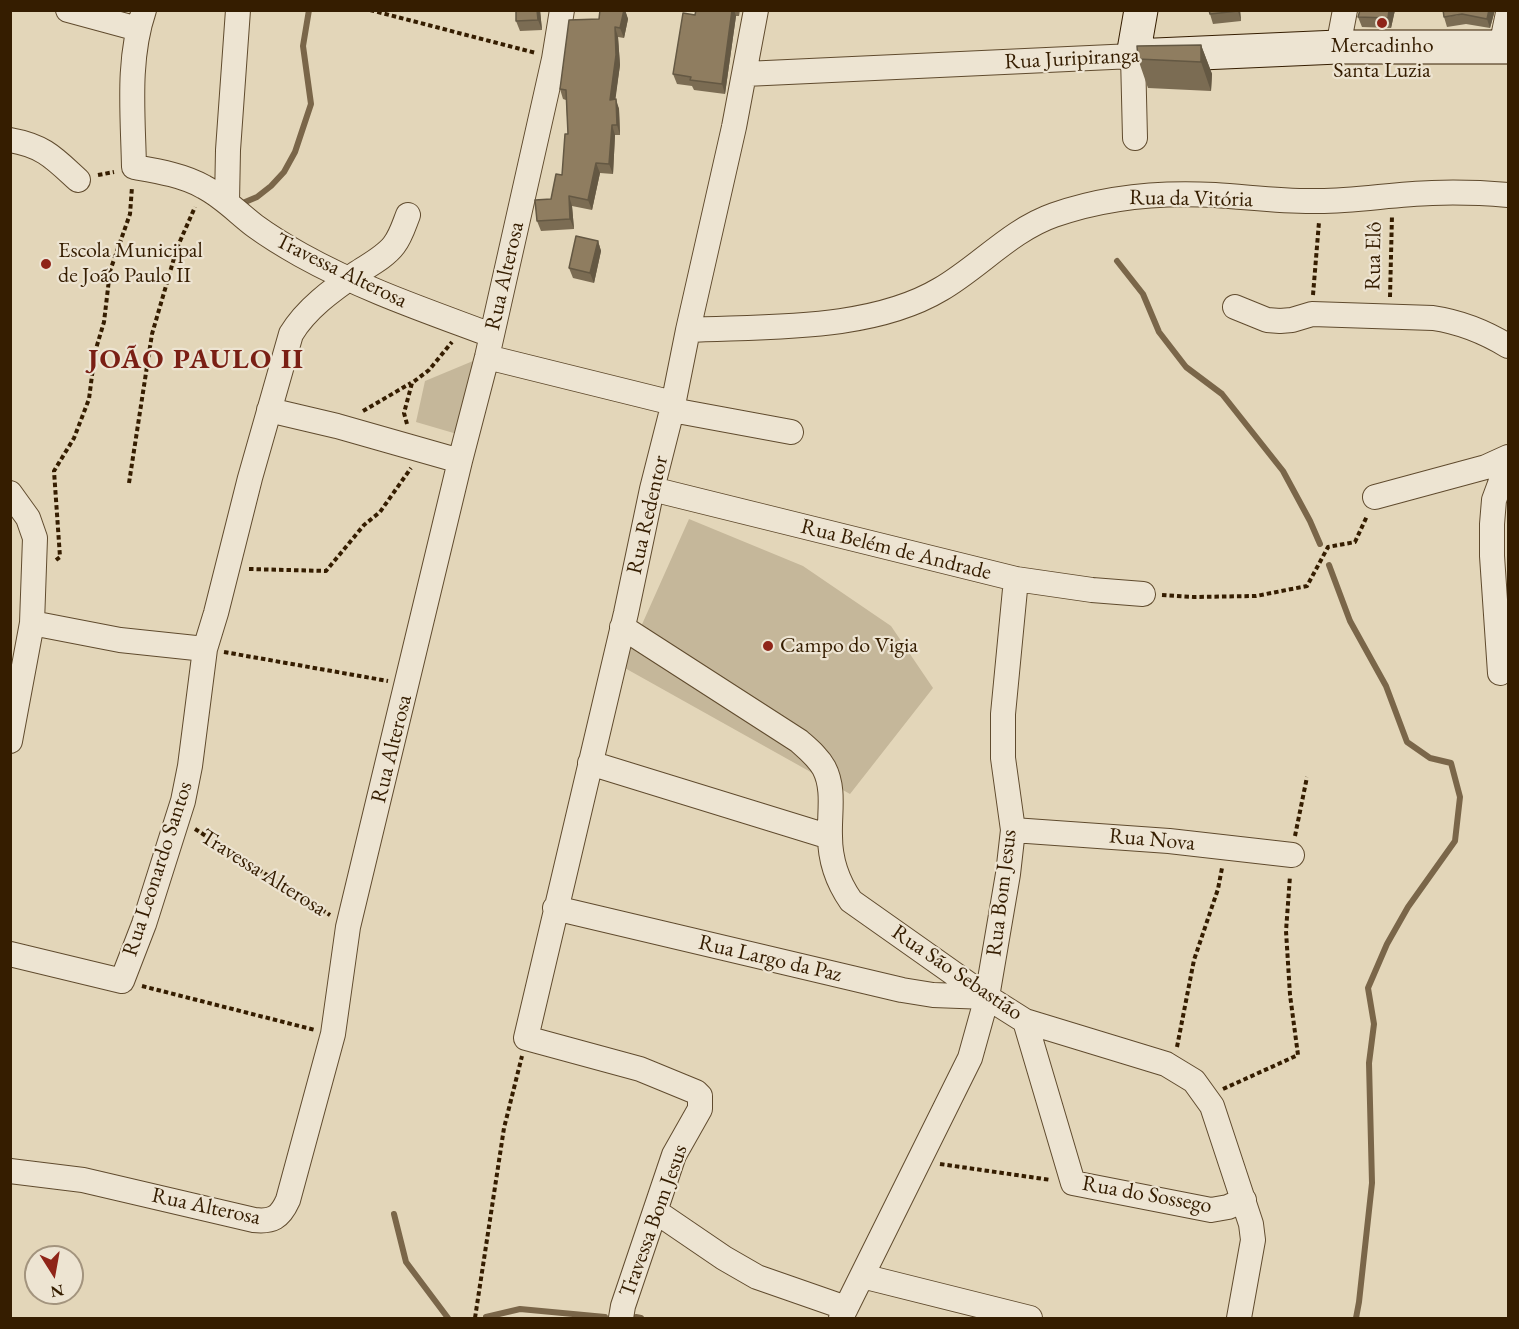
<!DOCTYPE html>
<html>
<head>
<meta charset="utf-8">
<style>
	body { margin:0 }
	#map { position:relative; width:1519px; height:1329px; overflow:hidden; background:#e3d6b9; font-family:"EB Garamond",serif }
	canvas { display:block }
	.frame { position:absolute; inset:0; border:12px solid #351d00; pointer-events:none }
	.north { position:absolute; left:24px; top:1245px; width:60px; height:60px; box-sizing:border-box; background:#ede4d2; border:2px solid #a3947e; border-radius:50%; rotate:169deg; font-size:16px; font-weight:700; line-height:24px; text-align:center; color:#351d00 }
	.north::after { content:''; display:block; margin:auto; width:21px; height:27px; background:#8f2418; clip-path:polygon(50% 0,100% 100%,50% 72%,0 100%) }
</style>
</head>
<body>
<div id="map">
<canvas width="1519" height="1329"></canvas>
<div class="frame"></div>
<div class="north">N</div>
</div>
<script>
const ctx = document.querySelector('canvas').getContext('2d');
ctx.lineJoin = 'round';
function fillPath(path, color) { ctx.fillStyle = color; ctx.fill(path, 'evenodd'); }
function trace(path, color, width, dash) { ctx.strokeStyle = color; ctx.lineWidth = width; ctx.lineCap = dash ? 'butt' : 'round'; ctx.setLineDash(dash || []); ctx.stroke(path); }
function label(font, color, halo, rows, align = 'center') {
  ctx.font = font + ' "EB Garamond",serif'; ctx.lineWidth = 4.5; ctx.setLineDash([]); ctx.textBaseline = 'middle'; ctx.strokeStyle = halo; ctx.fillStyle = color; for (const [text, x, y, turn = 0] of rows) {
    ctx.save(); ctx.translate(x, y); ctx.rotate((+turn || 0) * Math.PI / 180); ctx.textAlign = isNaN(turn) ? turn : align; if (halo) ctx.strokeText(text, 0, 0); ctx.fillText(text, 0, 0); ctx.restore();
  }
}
const green = new Path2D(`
	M473 361 457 434 416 422 425 381Z
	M689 519 803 566 891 626 933 688 850 794 623 667Z`);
const stream = new Path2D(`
	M238 205 257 197 271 186 284 172 295 152 311 104 303 46 309 10
	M1117 261 1143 294 1159 332 1186 367 1222 394 1283 471 1310 521 1320 544
	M1329 565 1350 621 1386 686 1407 742 1430 758 1451 763 1460 797 1455 841 1408 907 1387 944 1368 988 1374 1024 1369 1063 1372 1183 1359 1302 1356 1318
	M394 1214 406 1262 448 1318
	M486 1317 520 1309 605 1317
	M636 1317 641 1318`);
const path = new Path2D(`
	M370 10 536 53
	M98 175 114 172
	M1313 295 1319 222
	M1390 297 1392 215
	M363 411 411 383
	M407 424 404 413 412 383 429 370 452 342
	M129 483 152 334 177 248 195 207
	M56 560 60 557 54 471 74 438 89 399 95 352 104 322 110 271 130 214 132 187
	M249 569 326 571 364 525 380 512 411 468
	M1162 595 1194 597 1256 596 1307 586 1328 547 1355 542 1367 516
	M224 652 388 681
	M195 829 330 915
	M1295 836 1307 777
	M142 986 315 1030
	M1177 1047 1194 960 1218 889 1222 868
	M1223 1089 1298 1055 1290 995 1286 931 1290 876
	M940 1164 1051 1180
	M475 1318 504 1128 522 1056`);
const street = new Path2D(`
	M68 10 138 29
	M144 10C127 60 133 115 134 167 157 171 183 175 204 187 223 197 238 213 255 226 270 237 285 246 301 255 362 289 427 311 491 335
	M1338 47 1345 10
	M1501 47 1508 13
	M745 74 1133 56 1135 138
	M10 140C44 146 54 158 78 180
	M227 202 228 150 238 10
	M1235 307 1267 320 1280 321 1292 320 1312 314 1433 318C1460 322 1485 332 1508 346
	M688 330C768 326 871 331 941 289 979 267 1011 230 1054 215 1105 197 1161 192 1215 195 1249 197 1284 202 1319 201 1356 201 1394 194 1432 193 1457 192 1484 193 1508 195
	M487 357 673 403
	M269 410 337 426 460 461
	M672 410 791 432
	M652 489 1016 579 1092 590 1143 594
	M10 493 28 518 35 538 32 623 120 640 205 649
	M1375 497 1486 467 1508 457
	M622 627 799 741C808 749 818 757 824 768 835 789 829 814 830 836 830 861 837 881 851 901L987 997 1025 1021 1166 1064 1194 1081 1212 1106 1251 1224 1253 1240 1239 1318
	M1500 673 1492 556V524L1494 500 1508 462
	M10 741 32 623
	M590 763 830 837
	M1013 830 1169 841 1292 855
	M555 908 902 990 933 995 987 997
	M10 954 122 981 144 924 183 801 190 766 205 649 216 613 250 478 291 334C306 309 332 290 357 273 369 265 385 257 394 245 401 236 404 225 408 215
	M1025 1021 1073 1183 1211 1210 1228 1207 1244 1200
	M10 1171 83 1180 254 1220C272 1222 280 1218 288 1200L333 1034 348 927 460 461 487 357 554 59 562 10
	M655 1211 724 1258 757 1277 846 1308
	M862 1276 1030 1318
	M621 1318 623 1306 674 1155 700 1109V1096L696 1092 640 1069 526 1038 626 613 652 489 672 410 688 330 734 127 756 10
	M841 1318 970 1058 987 997 1008 874 1013 830 1003 758V714L1016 579`);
const secondary = new Path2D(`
	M1141 10 1133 56 1338 47H1508`);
const wall = new Path2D(`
	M540 10 542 30 520 31 516 21Z
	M600 10H625L628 19 624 38 618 37 620 65 615 99 619 109 620 135H615L613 174 600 173 592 210 572 206 574 229 541 231 537 221 551 199 562 175 568 134 566 100 563 99 560 89 599 19Z
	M696 10H740L739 16H736L725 94 694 90 692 86 677 84 673 74 695 15Z
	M1240 10 1241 21 1213 24 1210 14Z
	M1360 10H1395L1391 28 1362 27 1358 17Z
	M1495 10 1490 28 1466 24 1447 27 1444 17Z
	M1201 45 1212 74 1211 91 1148 88 1138 59Z
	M598 241 601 251 594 283 573 278 569 268Z`);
const shadedWall = new Path2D(`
	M537 10H540L542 30 538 20Z
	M624 10H625L628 19 624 38 620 28Z
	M732 10H734L736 16 725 94 722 84Z
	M1238 10H1240L1241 21 1238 11Z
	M1389 10H1395L1391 28 1388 18Z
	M1489 10H1495L1490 28 1487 19Z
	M615 27 618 37 620 65 614 110 610 100Z
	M1201 45 1212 74 1211 91 1201 62Z
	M616 99 619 109 620 135 617 125Z
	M612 125 615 135 613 174 609 164Z
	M596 163 600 173 592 210 588 200Z
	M569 196 572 206 574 229 570 219Z
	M598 241 601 251 594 283 590 273Z`);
const building = new Path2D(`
	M516 10H537L538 20 516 21Z
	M600 10H624L620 28 615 27 616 55 610 100 616 99 617 125H612L609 164 596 163 588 200 569 196 570 219 537 221 535 200 551 199 556 174 562 175 565 134H568L566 90 560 89 569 20 599 19Z
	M696 10H732L722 84 690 80 691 77 673 74 683 13 695 15Z
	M1209 10H1238V11L1210 14Z
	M1360 10H1389L1388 18 1358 17Z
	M1443 10H1489L1487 19 1462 14 1444 17Z
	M1201 45V62L1138 59 1137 46Z
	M576 236 598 241 590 273 569 268Z`);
const markers = [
	[1382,23,6,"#8f2418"],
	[46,264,6,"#8f2418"],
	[768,646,6,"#8f2418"]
];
const poiNames = [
	["Mercadinho",1382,46,"center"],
	["Santa Luzia",1382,71,"center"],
	["Escola Municipal",58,251],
	["de João Paulo II",58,276],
	["Campo do Vigia",780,646]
];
const streetNames = [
	["Rua Juripiranga",1072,59,-3],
	["Rua da Vitória",1191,199,1],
	["Rua Elô",1374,256,-89],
	["Travessa Alterosa",341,271,26],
	["Rua Alterosa",505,276,-77],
	["Rua Redentor",648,515,-77],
	["Rua Belém de Andrade",896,550,14],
	["Rua Alterosa",392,749,-76],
	["Rua Nova",1152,840,5],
	["Rua Leonardo Santos",158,869,-72],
	["Travessa Alterosa",263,873,32],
	["Rua Bom Jesus",1002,893,-83],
	["Rua Largo da Paz",770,959,13],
	["Rua São Sebastião",957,973,34],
	["Rua do Sossego",1147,1195,10],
	["Rua Alterosa",206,1207,12],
	["Travessa Bom Jesus",654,1221,-70]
];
const districtNames = [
	["JOÃO PAULO II",196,360]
];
fillPath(green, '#c5b79a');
trace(stream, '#7a6649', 6);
trace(street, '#604b2e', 26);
trace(secondary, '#351d00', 35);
trace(path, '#351d00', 4, [4.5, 3]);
trace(street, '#ede4d2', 24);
trace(secondary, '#ede4d2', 33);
fillPath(wall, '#7b6c53');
fillPath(shadedWall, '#645843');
fillPath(building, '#8f7d60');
trace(building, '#645843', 1.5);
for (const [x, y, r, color] of markers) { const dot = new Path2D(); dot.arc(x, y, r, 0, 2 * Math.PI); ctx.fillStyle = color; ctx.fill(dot); trace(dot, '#ede4d2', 2); }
label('22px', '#351d00', '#ede4d2', poiNames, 'left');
label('22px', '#351d00', '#ede4d2', streetNames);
ctx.letterSpacing = '1.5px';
label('bold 28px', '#7a1f14', '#ede4d2', districtNames);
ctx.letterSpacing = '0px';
</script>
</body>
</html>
